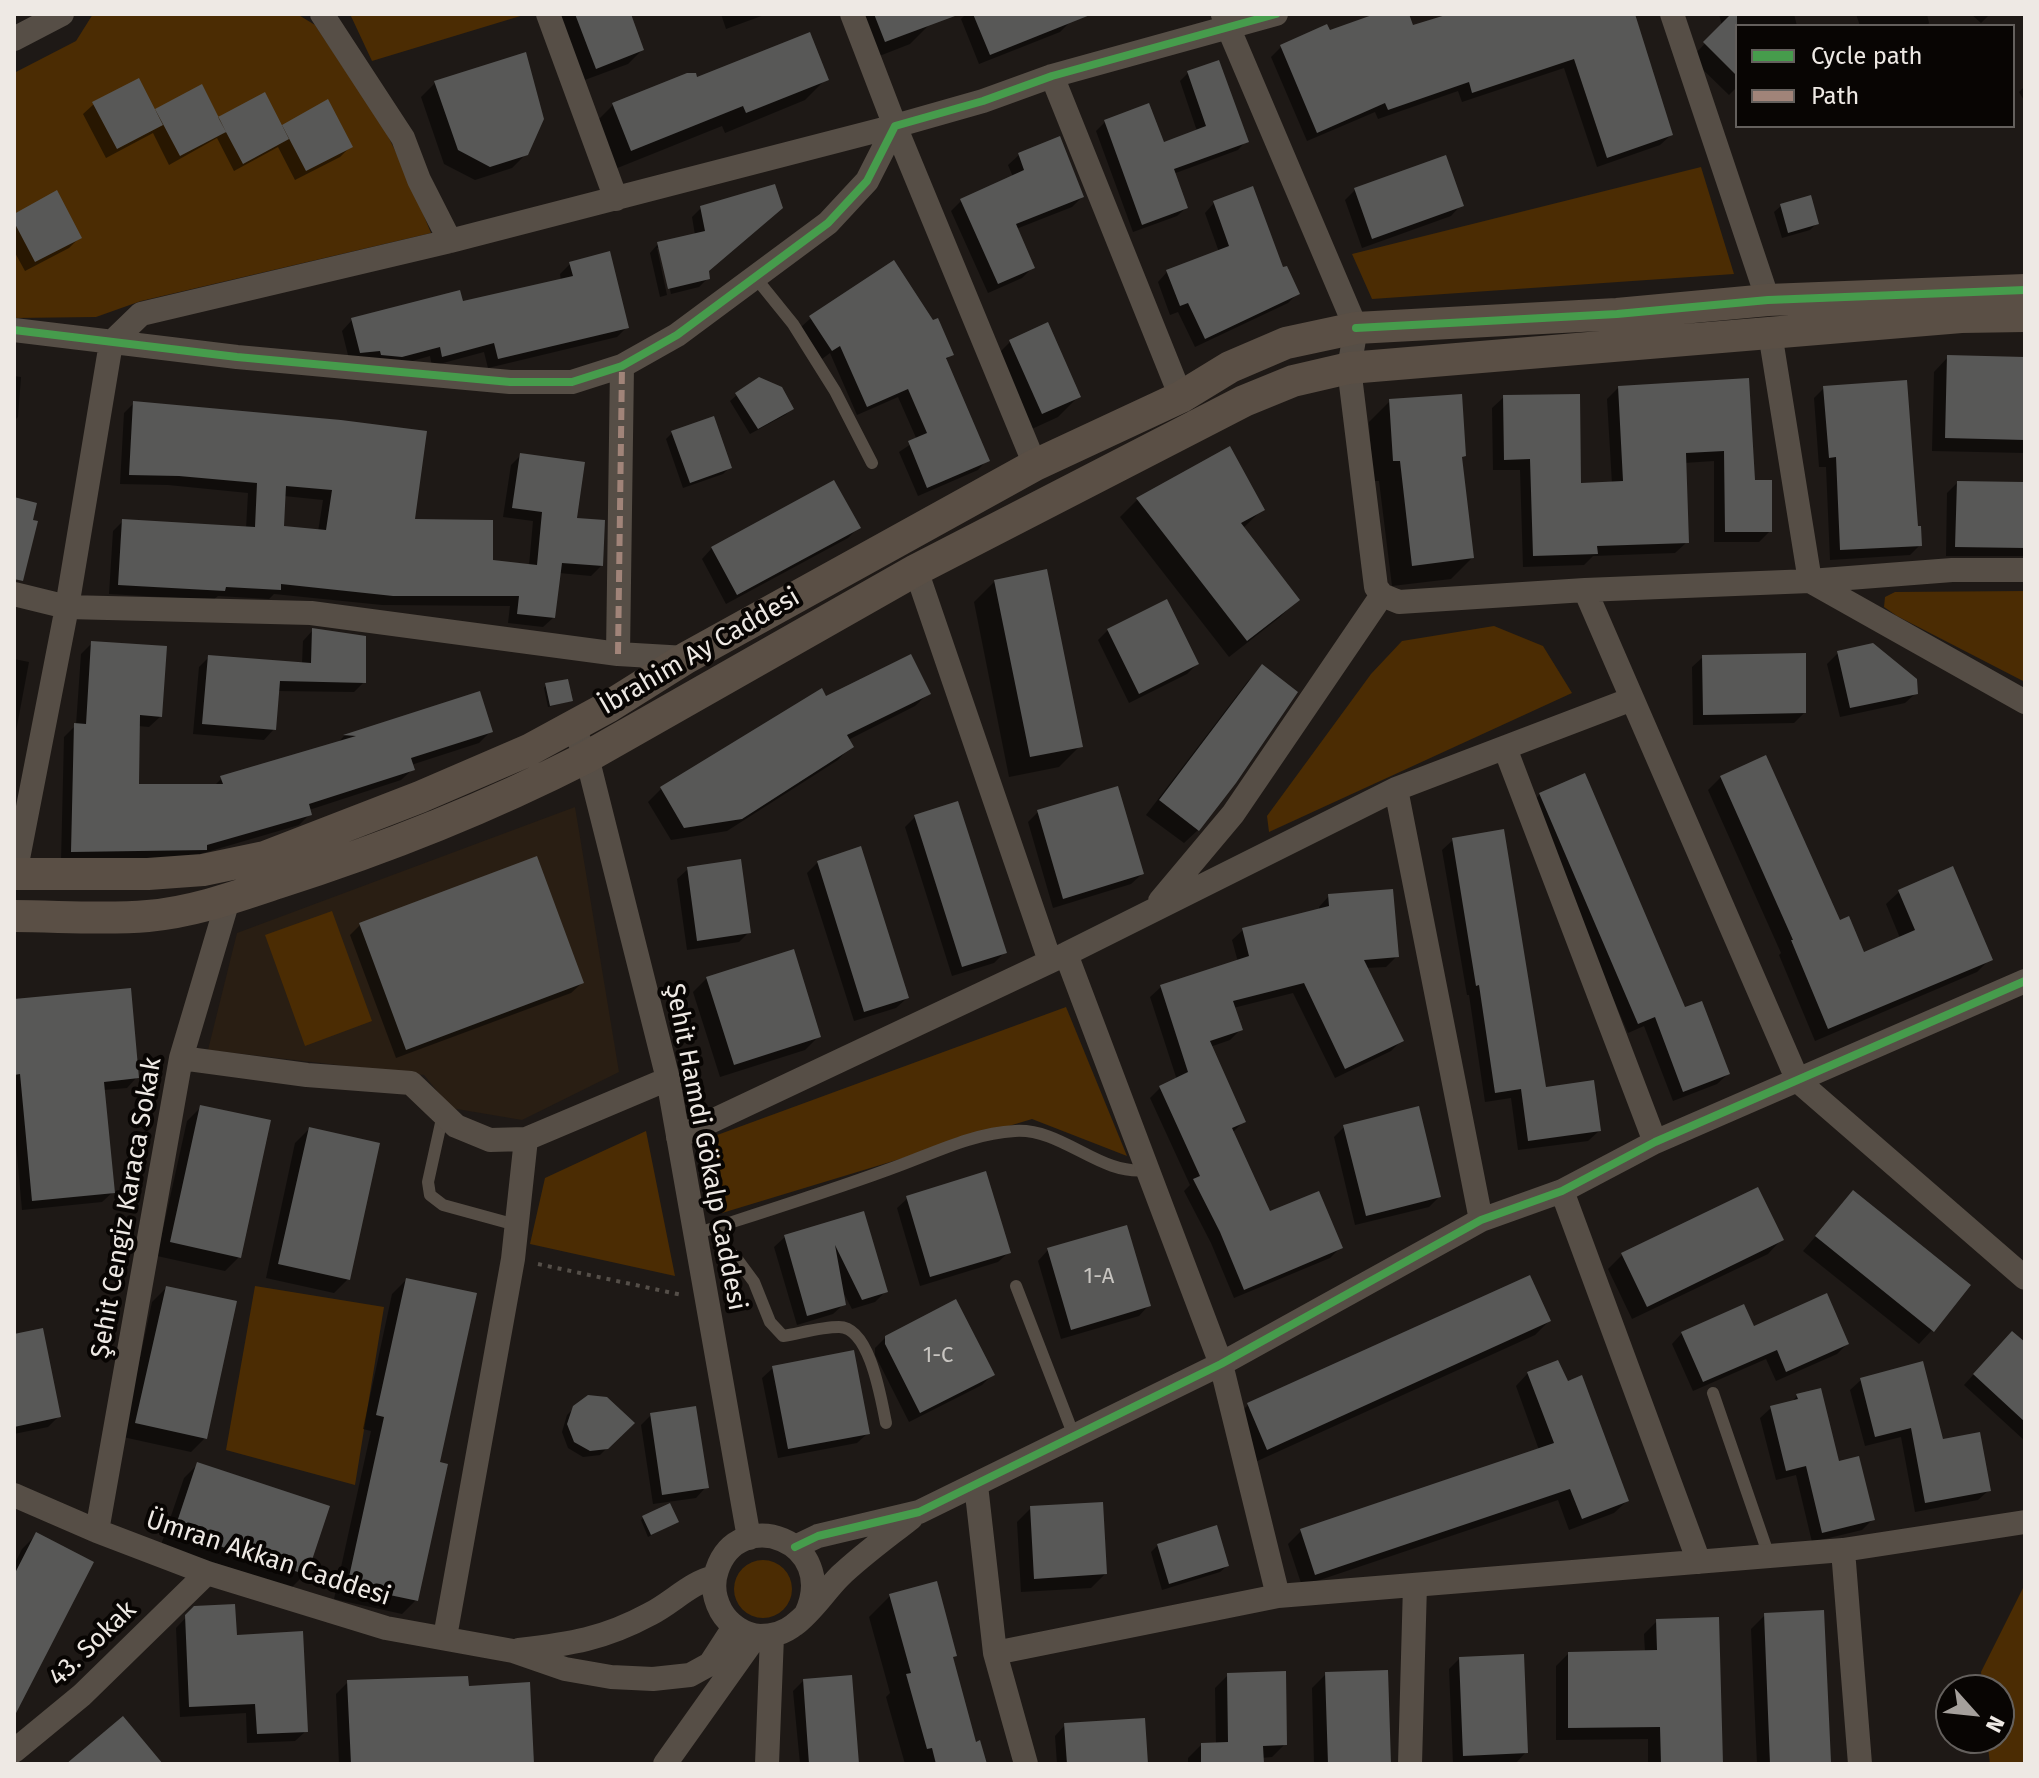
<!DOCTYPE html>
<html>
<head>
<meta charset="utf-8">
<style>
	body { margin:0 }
	#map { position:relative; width:2039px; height:1778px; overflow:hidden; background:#1e1916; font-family:"Fira Sans",sans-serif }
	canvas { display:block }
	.frame { position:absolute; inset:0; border:16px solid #eee9e4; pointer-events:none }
	.legend { position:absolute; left:1735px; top:24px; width:280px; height:104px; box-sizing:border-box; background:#080503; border:2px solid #64605d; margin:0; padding:10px 14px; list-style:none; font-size:24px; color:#eee9e4 }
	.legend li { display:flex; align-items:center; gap:16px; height:40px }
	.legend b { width:40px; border:2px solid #64605d }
	.north { position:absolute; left:1935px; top:1674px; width:80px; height:80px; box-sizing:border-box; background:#080503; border:2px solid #64605d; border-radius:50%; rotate:117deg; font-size:22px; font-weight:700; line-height:32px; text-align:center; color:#eee9e4 }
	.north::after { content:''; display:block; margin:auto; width:28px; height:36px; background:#a5a09c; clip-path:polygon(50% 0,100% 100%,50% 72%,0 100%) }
</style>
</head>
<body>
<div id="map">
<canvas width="2039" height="1778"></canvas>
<div class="frame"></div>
<ul class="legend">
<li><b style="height:10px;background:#469c4c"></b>Cycle path</li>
<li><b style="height:10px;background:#a18479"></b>Path</li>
</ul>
<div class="north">N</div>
</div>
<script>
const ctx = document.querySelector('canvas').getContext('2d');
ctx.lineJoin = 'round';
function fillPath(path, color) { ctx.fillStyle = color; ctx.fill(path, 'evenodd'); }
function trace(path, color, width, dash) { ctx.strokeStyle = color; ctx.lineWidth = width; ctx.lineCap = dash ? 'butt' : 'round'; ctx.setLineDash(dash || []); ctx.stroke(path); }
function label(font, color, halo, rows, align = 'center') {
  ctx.font = font + ' "Fira Sans",sans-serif'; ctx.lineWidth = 8; ctx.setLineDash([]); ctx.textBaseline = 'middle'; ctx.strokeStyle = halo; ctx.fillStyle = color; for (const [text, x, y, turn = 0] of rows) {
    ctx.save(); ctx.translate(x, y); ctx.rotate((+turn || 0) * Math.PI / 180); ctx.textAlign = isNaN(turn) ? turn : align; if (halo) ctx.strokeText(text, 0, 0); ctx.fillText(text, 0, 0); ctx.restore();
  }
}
const built = new Path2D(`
	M575 807 619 1072 522 1120 451 1108 424 1075 208 1050 237 933Z`);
const green = new Path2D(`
	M93 14H297L315 25 385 130 408 177 431 233 141 301 96 317 14 318V73L76 41Z
	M350 14H527L372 61Z
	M1701 167 1734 274 1372 299 1352 254Z
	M2025 591V682L1897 616 1884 607 1885 597 1895 592Z
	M1494 626 1543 646 1572 693 1269 832 1267 816 1371 674 1402 641Z
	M332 911 372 1021 305 1046 265 935Z
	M1066 1007 1127 1156 1032 1119 722 1213 709 1138Z
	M646 1131 675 1276 530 1244 545 1178Z
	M255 1286 384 1307 355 1485 226 1450Z
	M734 1589a29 29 0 1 1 58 0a29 29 0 1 1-58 0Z
	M2025 1584V1764H1990L1987 1738H1999V1690H1983L1981 1672Z`);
const shadow = new Path2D(`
	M557 14H629L642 50 628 64 582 81Z
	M721 14H767L726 29Z
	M846 14H928L931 23 910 44 864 62Z
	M966 14H1067L1070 22 1060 32 979 64 961 19Z
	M1381 14H1407L1412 28 1454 14H1638L1634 18 1671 135 1660 145 1597 167 1564 68 1462 102 1458 91 1378 119 1375 112 1307 141 1271 57 1281 47Z
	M1719 14H1794L1797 26H1737V87L1729 95 1691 58 1722 26Z
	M1856 14H1927L1929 23 1927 26H1860Z
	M1971 14H1990L1981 23Z
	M1188 73 1246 141 1238 150 1173 174 1186 208 1177 216 1133 232 1096 131 1105 122 1163 144 1197 131 1180 81Z
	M696 79H826L805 100 725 133 722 126 610 171 592 126 613 105Z
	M435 83 526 154 512 168 475 180 444 164 421 97Z
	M2025 86V102L2019 92Z
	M94 104 283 126 350 147 340 157 295 180 278 147 234 171 217 138 169 165 153 133 106 158 83 114Z
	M1059 139 1082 197 1072 207 1016 229 1033 267 1022 278 988 293 951 211 962 200 1013 177 1008 165 1019 155Z
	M774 186 707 272 708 278 699 287 671 294 661 248H657L667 295 660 297 650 253 658 244 695 235 692 217 701 208Z
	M1355 190 1461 205 1451 216 1362 248 1345 200Z
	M1214 203 1282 270 1297 294 1288 303 1195 347 1178 312 1170 315 1158 282 1167 272 1219 252 1205 213Z
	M1781 206 1817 223 1810 230 1782 238 1774 212Z
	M14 217 79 238 69 248 25 271 14 251Z
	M570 264 627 327 617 337 488 368 484 352 432 366 430 356 391 367 350 363 342 331 352 320 461 304 561 281 560 274Z
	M811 318 951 354 945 361 987 460 978 470 918 496 899 452 917 440 898 397 857 415 830 353 822 359 801 327Z
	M1010 342 1079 396 1058 417 1021 434 989 363Z
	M1948 357 2025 359V453L1932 451 1934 372Z
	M14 376 21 377 18 417 14 421Z
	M1747 380 1753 482 1770 531 1759 542H1714V461L1684 463 1687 542 1675 553 1593 556 1584 565 1523 567 1520 470H1493L1492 408 1504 397 1579 485 1612 484 1607 399 1618 388Z
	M1824 388 1916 528 1920 545 1910 555 1830 560 1826 467H1819L1814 398Z
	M737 395 792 409 785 415 750 434 730 401Z
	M1390 401 1463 456 1460 459 1472 558 1451 579 1392 586 1379 481H1373L1369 422Z
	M134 403 412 521 491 562 529 566 533 521 503 517 511 465 521 455 575 520 601 566 591 576 559 573 554 617 543 627 508 623 510 606 382 605 274 594 269 599 218 596 213 600 109 594 113 531 123 521 246 529 248 493 168 485 120 484 124 413ZM284 496 323 500 318 532 282 528Z
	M672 433 730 467 723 474 683 488 666 439Z
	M1957 483 2025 484V556H1946L1947 493Z
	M1137 500 1262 510 1242 529 1297 600 1280 617 1229 657 1120 517Z
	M858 528 848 538 726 604 702 559 712 548Z
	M995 581 1080 746 1059 767 1009 777 974 602Z
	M313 630 364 682 354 692 277 691 274 729 264 740 193 734 199 667 209 657 302 664 303 641Z
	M1108 630 1197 664 1187 674 1129 703 1098 640Z
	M92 643 161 716 149 727 138 726 137 786H214L222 778 337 744 344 736 478 693 490 732 479 743 411 765 413 769 401 780 309 810 310 814 299 825 200 854 193 860 61 862 64 737 76 725 81 654Z
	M1838 653 1916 693 1905 703 1840 717 1827 664Z
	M1703 657 1804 713 1794 723 1693 725 1692 667Z
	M14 659 29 662 14 742Z
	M1262 667 1198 830 1184 843 1146 815 1248 681Z
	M546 685 571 701 548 707 544 688Z
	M929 693 915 706 848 740 851 746 838 760 727 831 671 840 648 802 661 789 825 699Z
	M1721 777 1863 954 1900 938 1886 904 1899 892 1990 959 1977 972 1815 1041 1779 955 1781 953 1708 790Z
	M1540 794 1728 1074 1717 1084 1673 1101 1644 1026 1628 1033 1530 805Z
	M1038 812 1142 874 1131 884 1053 908 1028 822Z
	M915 817 1004 953 994 963 952 976 905 827Z
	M1453 840 1544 1089 1599 1131 1588 1141 1518 1150 1511 1098 1485 1102 1469 995H1467L1442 850Z
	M818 862 907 998 896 1008 854 1021 807 873Z
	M688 869 749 932 739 942 687 950 677 879Z
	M1329 896 1397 956 1386 967 1366 968 1401 1041 1391 1051 1335 1078 1293 993 1233 1008 1240 1030 1230 1040 1210 1047 1244 1121 1232 1133 1269 1214 1340 1248 1330 1258 1234 1298 1211 1243 1184 1191 1190 1185 1150 1098 1160 1088 1177 1080 1150 997 1161 987 1238 962 1232 940 1243 930 1319 911V907Z
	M360 925 582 983 571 993 396 1058 350 935Z
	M707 978 819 1036 805 1050 720 1077 693 992Z
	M14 986 16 1001 137 1077 127 1088 103 1090 113 1192 102 1202 22 1210 14 1122Z
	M201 1107 239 1257 225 1271 157 1256 187 1121Z
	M1344 1127 1439 1197 1429 1207 1355 1225 1334 1137Z
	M309 1129 348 1279 334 1293 266 1278 295 1143Z
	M1853 1193 1932 1330 1919 1344 1803 1251Z
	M908 1198 1009 1252 998 1262 920 1286 897 1208Z
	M862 1213 885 1292 875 1302 852 1309 842 1290 844 1304 833 1314 797 1325 774 1247 785 1237Z
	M1781 1240 1768 1254 1632 1319 1608 1269 1622 1255Z
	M1048 1250 1149 1305 1139 1316 1061 1339 1038 1261Z
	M1529 1277 1549 1321 1535 1335 1253 1463 1234 1419 1248 1405Z
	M406 1280 438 1463 416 1600 402 1614 334 1599 371 1431 363 1429 392 1294Z
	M166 1288 205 1438 191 1452 123 1437 152 1302Z
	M1753 1328 1847 1344 1837 1354 1776 1381 1766 1359 1693 1391 1672 1344 1682 1333Z
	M14 1336 58 1417 48 1427 14 1434Z
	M886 1337 992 1375 982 1385 909 1422 875 1355V1348Z
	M2002 1343 2025 1345V1441L1964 1385Z
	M773 1368 868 1433 857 1443 778 1458 762 1378Z
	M1528 1373 1627 1501 1614 1513 1569 1530 1558 1500 1302 1586 1288 1544 1301 1531 1539 1450 1516 1386Z
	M1861 1380 1941 1441 1989 1490 1978 1500 1915 1512 1901 1437 1865 1446 1850 1390Z
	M1797 1396 1872 1520 1862 1530 1812 1542 1796 1475 1776 1480 1760 1418 1771 1408 1791 1403Z
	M574 1408 632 1423 600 1455 583 1457 568 1448 562 1432 567 1415Z
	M651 1415 706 1487 696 1498 653 1504 641 1425Z
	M198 1464 305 1574 291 1588 161 1545 184 1478Z
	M1031 1508 1105 1574 1091 1588 1021 1592 1017 1522Z
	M643 1518 676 1522 648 1537 641 1520Z
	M36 1535 14 1713V1565L22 1549Z
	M1158 1545 1227 1566 1220 1572 1162 1590 1151 1552Z
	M890 1596 955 1655 951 1659 975 1744 985 1764H905L886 1697 890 1693 869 1617Z
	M195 1608 235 1637 306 1731 295 1741 247 1743 246 1713 180 1717 176 1628Z
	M1765 1615 1829 1762 1826 1764H1757L1751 1629Z
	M1657 1621 1721 1764H1648V1739L1556 1740V1666L1568 1654 1645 1652 1644 1634Z
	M1459 1659 1526 1752 1516 1763 1453 1764 1449 1669Z
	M1326 1674 1383 1764H1314L1312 1688Z
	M1228 1675 1285 1744 1272 1757 1261 1758 1262 1764H1188V1758L1201 1745H1216L1215 1688Z
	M803 1681 856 1764H800L793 1691Z
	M348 1682 467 1688 532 1764H339L336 1694Z
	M1065 1725 1146 1764H1057L1055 1736Z`);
const building = new Path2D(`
	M575 14H631L644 50 596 69Z
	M874 14H955V16L885 42Z
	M973 14H1090V15L990 55Z
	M1375 14H1409L1413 25 1449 14H1635L1673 135 1607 158 1574 59 1472 93 1469 82 1388 110 1385 103 1317 133 1280 45 1327 24 1330 30Z
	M1731 14H1737V76L1703 42Z
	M810 32 829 80 746 113 743 106 631 151 612 103 687 73H696L697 77Z
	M526 52 544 119 528 155 490 167 458 150 434 81Z
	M1219 60 1249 142 1174 169 1188 208 1142 225 1104 120 1149 103 1164 142 1206 126 1187 71Z
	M139 78 163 125 117 149 92 102Z
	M202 84 226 132 180 156 155 109Z
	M265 92 289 139 243 164 218 117Z
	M328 99 353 147 306 171 282 125Z
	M1060 136 1084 197 1016 224 1035 268 998 284 960 199 1024 170 1018 153Z
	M1446 155 1464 206 1372 239 1354 188Z
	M775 184 783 208 709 271 710 279 668 289 657 242 705 231 700 206Z
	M1253 186 1283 267 1287 266 1300 294 1205 339 1188 303 1180 306 1166 270 1229 246 1213 201Z
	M57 190 82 238 35 262 14 222V214Z
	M1811 195 1819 224 1788 233 1780 204Z
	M610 251 629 328 498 359 494 343 442 357 440 347 402 357 381 355 380 351 360 353 351 318 460 290 463 301 573 276 569 262Z
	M894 260 933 320 938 318 954 355 946 358 990 461 927 488 908 441 927 433 908 389 867 407 840 346 832 351 809 316Z
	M1048 322 1081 397 1042 414 1009 340Z
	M1947 355 2025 357V440L1945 438Z
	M759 377 782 387 794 409 758 429 735 393Z
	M1749 378 1755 480H1772V532H1725L1724 451 1686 453 1689 543 1597 546 1598 554 1533 556 1530 459 1504 460 1503 395 1580 394 1581 483 1623 481 1618 386Z
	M1907 380 1918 526H1921L1922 546 1840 550 1836 457 1829 458 1823 386Z
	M1462 394 1466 456 1462 457 1474 558 1412 566 1400 461H1393L1389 399Z
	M133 401 341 420 427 431 415 519 493 520V560L537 565 542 512 512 508 520 453 585 462 577 518 605 520 603 566 562 563 555 618 517 614 519 596H393L281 584V590L226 587 225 591 118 585 122 519 255 527 257 483 179 476 129 475ZM286 486 332 490 326 530 284 526Z
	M714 416 732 468 690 483 671 431Z
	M1230 446 1265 510 1241 523 1300 600 1247 641 1136 498Z
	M834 480 861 528 737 595 711 547Z
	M1957 481 2025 482V548L1955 547Z
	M14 497 37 503 33 520 38 521 23 581 14 579Z
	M1047 569 1083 747 1030 757 994 580Z
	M1167 599 1199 664 1139 694 1107 629Z
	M312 628 366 636V683L280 681 276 730 202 724 208 655 311 663Z
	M91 641 167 646 162 717 140 715 139 784H223L220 776 356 736 343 735 480 691 493 732 411 758 415 770 309 804 312 815 207 845V850L71 852 74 723 86 724Z
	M1873 643 1917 679 1918 694 1850 708 1837 651Z
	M1806 653V713L1703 715 1702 655Z
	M911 654 931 694 847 735 854 747 742 819 684 828 660 787 822 688 826 696Z
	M1262 664 1298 692 1236 783 1199 831 1159 800Z
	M568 679 573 701 550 706 545 683Z
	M1766 755 1840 920 1849 916 1864 952 1915 930 1898 890 1953 866 1993 960 1828 1029 1791 940H1793L1720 776Z
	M1585 773 1685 1007 1702 1001 1730 1074 1683 1092 1655 1017 1638 1024 1539 793Z
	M1118 786 1144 874 1063 899 1037 810Z
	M958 801 1007 953 962 967 914 815Z
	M1504 829 1546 1087 1594 1080 1601 1131 1528 1141 1521 1089 1495 1093 1479 985 1476 986 1452 838Z
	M861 846 909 998 864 1012 817 861Z
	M537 856 584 983 406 1050 359 923Z
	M741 859 751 933 697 941 687 867Z
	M1393 889 1399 957 1364 960 1404 1041 1345 1069 1304 983 1233 1001 1243 1030 1210 1041 1246 1122 1232 1128 1270 1211 1319 1191 1343 1248 1244 1290 1220 1232 1193 1179 1200 1176 1159 1086 1188 1072 1160 985 1249 956 1242 928 1329 906 1328 894Z
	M794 949 821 1037 734 1065 706 977Z
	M131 988 139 1078 104 1082 115 1193 32 1201 20 1074 14 1075V999Z
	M200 1105 271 1120 241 1258 170 1242Z
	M1419 1106 1441 1197 1366 1216 1343 1125Z
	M309 1127 380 1143 350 1280 278 1264Z
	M986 1171 1011 1253 930 1277 906 1196Z
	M1758 1187 1784 1240 1647 1307 1621 1253Z
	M1853 1190 1971 1285 1934 1332 1815 1236Z
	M864 1211 888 1292 862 1300 835 1245 846 1305 807 1316 784 1235Z
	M1127 1225 1151 1306 1071 1330 1047 1248Z
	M1530 1275 1551 1321 1267 1450 1247 1403Z
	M406 1278 477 1293 440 1462 448 1464 418 1601 347 1586 384 1417 376 1415Z
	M166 1286 237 1301 207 1439 135 1423Z
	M1827 1293 1849 1344 1786 1372 1777 1350 1703 1382 1681 1332 1744 1304 1754 1326Z
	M956 1299 995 1375 920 1413 885 1344V1336Z
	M43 1328 61 1417 14 1427V1334Z
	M2012 1331 2025 1342V1422L1973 1374Z
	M854 1350 870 1434 788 1449 772 1366Z
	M1558 1360 1568 1381 1582 1375 1629 1501 1582 1519 1570 1489 1315 1575 1300 1529 1554 1443 1527 1372Z
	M1923 1361 1943 1439 1980 1432 1991 1491 1925 1503 1911 1428 1875 1437 1860 1378Z
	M1821 1388 1839 1461 1859 1456 1875 1520 1822 1533 1806 1466 1786 1471 1770 1406 1798 1399 1796 1394Z
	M588 1395 607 1397 635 1423 608 1449 590 1451 574 1442 567 1424 573 1406Z
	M696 1406 709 1488 662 1495 650 1413Z
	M197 1462 330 1506 307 1575 174 1531Z
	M1103 1502 1107 1574 1034 1579 1030 1506Z
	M670 1503 679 1522 651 1535 642 1516Z
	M1217 1525 1229 1566 1169 1584 1157 1544Z
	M36 1532 94 1562 14 1717V1575Z
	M937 1581 957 1656 953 1657 976 1742 980 1740 987 1764H936L932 1748 927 1749 906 1674 911 1673 889 1594Z
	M235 1604 237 1635 303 1631 308 1732 257 1734 255 1704 189 1707 185 1615 194 1606Z
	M1824 1610 1831 1762 1770 1764 1764 1613Z
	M1719 1617 1723 1764H1661L1660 1727 1568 1728V1652L1657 1650 1656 1619Z
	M1524 1654 1528 1753 1463 1756 1459 1657Z
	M1388 1670 1391 1764H1328L1325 1672Z
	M1286 1671 1287 1745 1263 1746 1264 1764H1201V1743L1228 1742 1227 1673Z
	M852 1675 859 1764H809L803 1679Z
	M468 1676 469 1686 530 1682 534 1764H351L347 1680Z
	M123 1716 163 1764H66Z
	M1145 1718 1148 1764H1067L1064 1723Z`);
const path = new Path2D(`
	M538 1264 682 1295`);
const lane = new Path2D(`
	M755 277 793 324 835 391 872 463
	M443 1114 428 1182 430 1195 443 1205 516 1225
	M717 1227 724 1247 737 1259 754 1282 770 1322 783 1336C801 1333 821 1327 839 1327 870 1327 881 1399 886 1423
	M695 1234C760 1213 824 1193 887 1170 928 1156 971 1133 1015 1131 1063 1128 1099 1176 1147 1170
	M1016 1286 1074 1436
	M1713 1393 1769 1556`);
const street = new Path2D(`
	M322 14 403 138 419 180 450 241
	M548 14 616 199
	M852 14 895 126 1035 465
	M1672 14 1768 300
	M1223 15 1356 328 1349 368 1376 587 1382 595 1399 602 1585 590 1810 581 1952 570H2025
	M14 39 62 14
	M1052 76 1181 397
	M14 330 237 357 510 382H572L622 366 677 335 828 223 867 181 895 126 983 101 1052 76 1276 14
	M1770 333 1810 581 2025 702
	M916 570 1050 961
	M1585 590 1798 1081 2025 1278
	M14 594 67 607 311 613 618 654 686 658
	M618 654 622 366
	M572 726 587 757 668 1079 749 1538
	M1505 748 1655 1142
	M1396 789 1481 1220
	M15 874 67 607 111 343 141 314 450 241 895 126
	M1160 901 1233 814 1382 595
	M1066 954 1221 1364 1278 1596
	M181 1058 307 1075 411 1083 456 1126 490 1140 526 1139 668 1079
	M678 1137 1066 954 1396 789 1632 699
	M1562 1191 1699 1562
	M976 1485 995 1653 1026 1764
	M14 1495 97 1531 207 1573 386 1628 513 1651 565 1669 611 1677 653 1679 690 1675 710 1664 734 1627
	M97 1531 181 1058 228 900
	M795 1547 818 1536 919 1512 1221 1364 1481 1220 1562 1191 1655 1142 2025 981
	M1843 1550 1860 1764
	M806 1614C840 1541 739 1504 717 1570 712 1584 714 1598 721 1611 729 1625 744 1635 760 1636 773 1636 784 1633 794 1625 812 1612 824 1592 840 1576 862 1555 887 1537 911 1518
	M445 1637 513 1259 526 1139
	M519 1650C570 1644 604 1639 650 1614 672 1603 691 1582 715 1577
	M995 1653 1278 1596 1843 1550 2025 1522
	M14 1751 82 1695 207 1573
	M665 1764 756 1636
	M767 1764 772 1636
	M1410 1764 1415 1585`);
const secondary = new Path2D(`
	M14 874H148L203 870 265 857 420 797 529 750 608 707 686 658 1035 465 1181 397 1230 367 1286 343 1356 328 1617 314 1768 300 2025 290
	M14 916C58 916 104 920 148 916 193 912 235 897 277 883 384 849 487 808 587 757L916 570 1244 401 1293 381 1349 368 1961 317 2025 316`);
const quiet = new Path2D(`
	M618 654 622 366`);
const cycleway = new Path2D(`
	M1356 328 1617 314 1768 300 2025 290
	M14 330 237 357 510 382H572L622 366 677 335 828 223 867 181 895 126 983 101 1052 76 1276 14
	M795 1547 818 1536 919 1512 1221 1364 1481 1220 1562 1191 1655 1142 2025 981`);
const numberNames = [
	["1-A",1099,1277],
	["1-C",938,1356]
];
const streetNames = [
	["İbrahim Ay Caddesi",700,652,-30],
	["Şehit Hamdi Gökalp Caddesi",705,1147,79],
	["Şehit Cengiz Karaca Sokak",127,1208,-80],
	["Ümran Akkan Caddesi",268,1559,18],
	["43. Sokak",93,1644,-44]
];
fillPath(built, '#291e13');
fillPath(green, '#4b2c03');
fillPath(shadow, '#0007');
fillPath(building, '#585857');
trace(path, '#554f49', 4, [4, 6]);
trace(lane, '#564e46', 12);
trace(street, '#564e46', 24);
trace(secondary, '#5a4f45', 32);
trace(quiet, '#a18479', 6, [12, 6]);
trace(cycleway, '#469c4c', 8);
label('22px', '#c8c5c1', null, numberNames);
label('26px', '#eee9e4', '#080503', streetNames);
</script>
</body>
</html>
